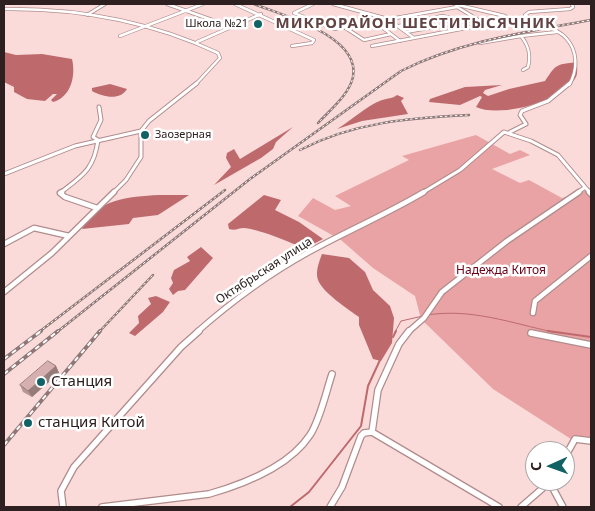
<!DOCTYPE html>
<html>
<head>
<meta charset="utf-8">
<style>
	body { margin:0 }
	#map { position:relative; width:595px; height:511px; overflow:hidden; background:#fadbda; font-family:"Noto Sans",sans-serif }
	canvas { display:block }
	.frame { position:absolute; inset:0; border:5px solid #2e2020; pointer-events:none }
	.north { position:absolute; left:525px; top:441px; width:50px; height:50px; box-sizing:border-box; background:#fff; border:1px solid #aba6a6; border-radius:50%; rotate:268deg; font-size:14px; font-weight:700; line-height:20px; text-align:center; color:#2e2020 }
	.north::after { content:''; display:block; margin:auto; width:18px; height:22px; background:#116264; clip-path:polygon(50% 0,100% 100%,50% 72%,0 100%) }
</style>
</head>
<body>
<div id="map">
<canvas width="595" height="511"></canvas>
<div class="frame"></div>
<div class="north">С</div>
</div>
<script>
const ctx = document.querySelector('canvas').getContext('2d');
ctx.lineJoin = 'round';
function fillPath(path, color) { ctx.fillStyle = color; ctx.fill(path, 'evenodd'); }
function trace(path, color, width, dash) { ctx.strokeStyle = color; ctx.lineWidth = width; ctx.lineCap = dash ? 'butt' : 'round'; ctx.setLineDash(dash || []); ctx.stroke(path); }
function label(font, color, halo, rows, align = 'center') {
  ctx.font = font + ' "Noto Sans",sans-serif'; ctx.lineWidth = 5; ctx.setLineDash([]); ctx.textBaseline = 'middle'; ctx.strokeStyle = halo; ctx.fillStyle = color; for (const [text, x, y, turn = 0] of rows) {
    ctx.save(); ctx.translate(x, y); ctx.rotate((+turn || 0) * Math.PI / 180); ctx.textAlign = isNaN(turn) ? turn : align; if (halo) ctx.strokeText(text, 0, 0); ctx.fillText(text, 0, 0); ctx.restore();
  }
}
const green = new Path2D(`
	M476 135 510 154 520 150 530 155 492 169 520 183 529 180 562 198 591 189V442L574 441 493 389 421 319 415 296 373 268 341 240 298 216 313 198 335 210 351 206 335 196 409 160 402 156Z`);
const water = new Path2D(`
	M4 52 16 55 42 54 72 59C76 76 71 97 53 102L51 100 57 94H53L45 101 27 99 14 92V87L4 82Z
	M577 62C577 67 578 73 576 77 564 102 499 118 476 107L482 97 480 96 460 105 429 102 430 99 465 87 502 85 485 90 483 93 488 96 509 89 545 81C557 63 556 65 577 62Z
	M110 84 127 89C120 101 103 97 92 91V88Z
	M397 95 404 98 401 101 408 114 362 121 337 129C352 120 366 106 382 100 388 98 392 99 397 95Z
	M293 127 276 142 273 149 261 158 214 185 231 167 226 158 227 153 234 149 240 159Z
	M159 195H189L158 215 133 218 129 224 82 229C97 198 128 197 159 195Z
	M264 195 281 200 275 210 299 222 323 239 304 249C294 243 255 228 244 228 238 228 236 231 229 229L228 224Z
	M201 247 213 258 185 290 178 291 173 295 169 289 173 283 171 278 174 270 190 261 187 257Z
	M322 254 349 258 365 272 373 290 390 306 394 318 392 343 381 361 373 359 359 325V317C348 309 323 293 318 280 315 272 319 262 322 254Z
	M156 296 170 302 163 312 135 336 129 333 139 323 138 316 151 304 148 298Z`);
const streamFar1 = new Path2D(`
	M427 315C471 308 511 323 553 332
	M395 332 401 321 423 316`);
const stream = new Path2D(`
	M548 331 591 337
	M393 337 396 331
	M290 507 309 492 361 426 368 386 380 360`);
const minorFar3 = new Path2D(`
	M167 4 232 27
	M235 4 314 40 312 43 292 46
	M313 4 294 13 334 29 457 7V4
	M333 4 388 19 414 38
	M454 4 505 16 508 20
	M457 7 477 19
	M4 9C79 8 150 21 218 53L220 58 195 85
	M87 15 105 4
	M374 21 400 41
	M399 26 442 16 467 21 478 20
	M344 27 364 40 391 34
	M406 32 467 21
	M120 36 203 4
	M197 42 261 14
	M480 43 521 36
	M372 46 508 20
	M523 70 528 67C531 55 529 46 521 36L557 32
	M569 85C578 70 578 51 566 38 556 27 537 24 525 15L529 12 570 9 573 7 572 4`);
const minorFar2 = new Path2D(`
	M141 131 149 121 197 83
	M510 132 526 124 520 115 522 111 548 101 570 83
	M4 174 75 146 141 131
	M60 193C82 176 94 170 98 140L93 137 101 120 99 107
	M113 193 126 180 141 157V131
	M422 193 460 170 504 132 531 141 558 155 590 193
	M577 193 584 188`);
const minorFar1 = new Path2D(`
	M62 192 60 193 65 197 97 208
	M589 192 591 194
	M4 244 34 228 69 236
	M4 292 52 253 114 192
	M533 313 535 301 591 256
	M197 332C231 302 269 274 309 252 347 231 387 214 424 192
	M408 332 424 318 442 292 507 241 579 192`);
const minor = new Path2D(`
	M531 333 591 345
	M372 432 499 507
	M565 457 575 439 591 441
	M550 483 563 507
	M63 507 61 491 74 467 181 347 199 331
	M102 507 209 494C244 484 289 467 310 435 320 420 326 392 332 374
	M330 507 342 487 361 436 364 433 372 432 378 390 399 344 409 331
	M521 507 551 481`);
const railFar1 = new Path2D(`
	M254 4C282 15 361 36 353 77 349 95 330 110 318 123
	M300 150C354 122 409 118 469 115
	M39 332 225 190
	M57 332 250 179 401 71C461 41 526 32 591 20
	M99 332 153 275`);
const rail = new Path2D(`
	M4 359 41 331
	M4 374 58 331
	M4 445 100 331`);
const wall = new Path2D(`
	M56 366 59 373 32 397 23 392 20 385Z`);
const shadedWall = new Path2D(`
	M56 366 59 373 32 397 28 391Z`);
const building = new Path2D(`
	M48 361 56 366 28 391 20 385Z`);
const markers = [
	[258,24,5,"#116264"],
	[145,135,5,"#116264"],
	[41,382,5,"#116264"],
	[28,423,5,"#116264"]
];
const farPoinames = [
	["Школа №21",248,24],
	["Заозерная",155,135,"left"]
];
const streetNames = [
	["Октябрьская улица",264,271,-33]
];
const parkNames = [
	["Надежда Китоя",501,271]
];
const farDistrictnames = [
	["МИКРОРАЙОН ШЕСТИТЫСЯЧНИК",416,24]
];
const nearPoinames = [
	["Станция",51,382],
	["станция Китой",38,423]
];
fillPath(green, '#e9a3a4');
fillPath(water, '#be6a6d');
trace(streamFar1, '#be6a6d', 1);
trace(stream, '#be6a6d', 2);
trace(minorFar3, '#b18c8c', 4);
trace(minorFar2, '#b18c8c', 5);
trace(minorFar1, '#b18c8c', 7);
trace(minor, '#b18c8c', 8);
trace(minorFar3, '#fff', 2.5);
trace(minorFar2, '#fff', 3);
trace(minorFar1, '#fff', 4.5);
trace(minor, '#fff', 5.5);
trace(railFar1, '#8e7877', 2.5);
trace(rail, '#8e7877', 4);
trace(railFar1, '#fff', 1, [2.5]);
trace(rail, '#fff', 2, [5]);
fillPath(wall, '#b89797');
fillPath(shadedWall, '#967b7b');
fillPath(building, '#d6b0b0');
trace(building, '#967b7b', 1);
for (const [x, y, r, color] of markers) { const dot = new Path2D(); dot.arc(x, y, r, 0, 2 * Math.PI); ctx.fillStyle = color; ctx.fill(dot); trace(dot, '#fff', 2); }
label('11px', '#2e2020', '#fff', farPoinames, 'right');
label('12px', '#2e2020', '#fff', streetNames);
label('12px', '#6b0019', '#fff', parkNames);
ctx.letterSpacing = '1px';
label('bold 15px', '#624243', '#fff', farDistrictnames);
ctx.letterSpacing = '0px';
label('15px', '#2e2020', '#fff', nearPoinames, 'left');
</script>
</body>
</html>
